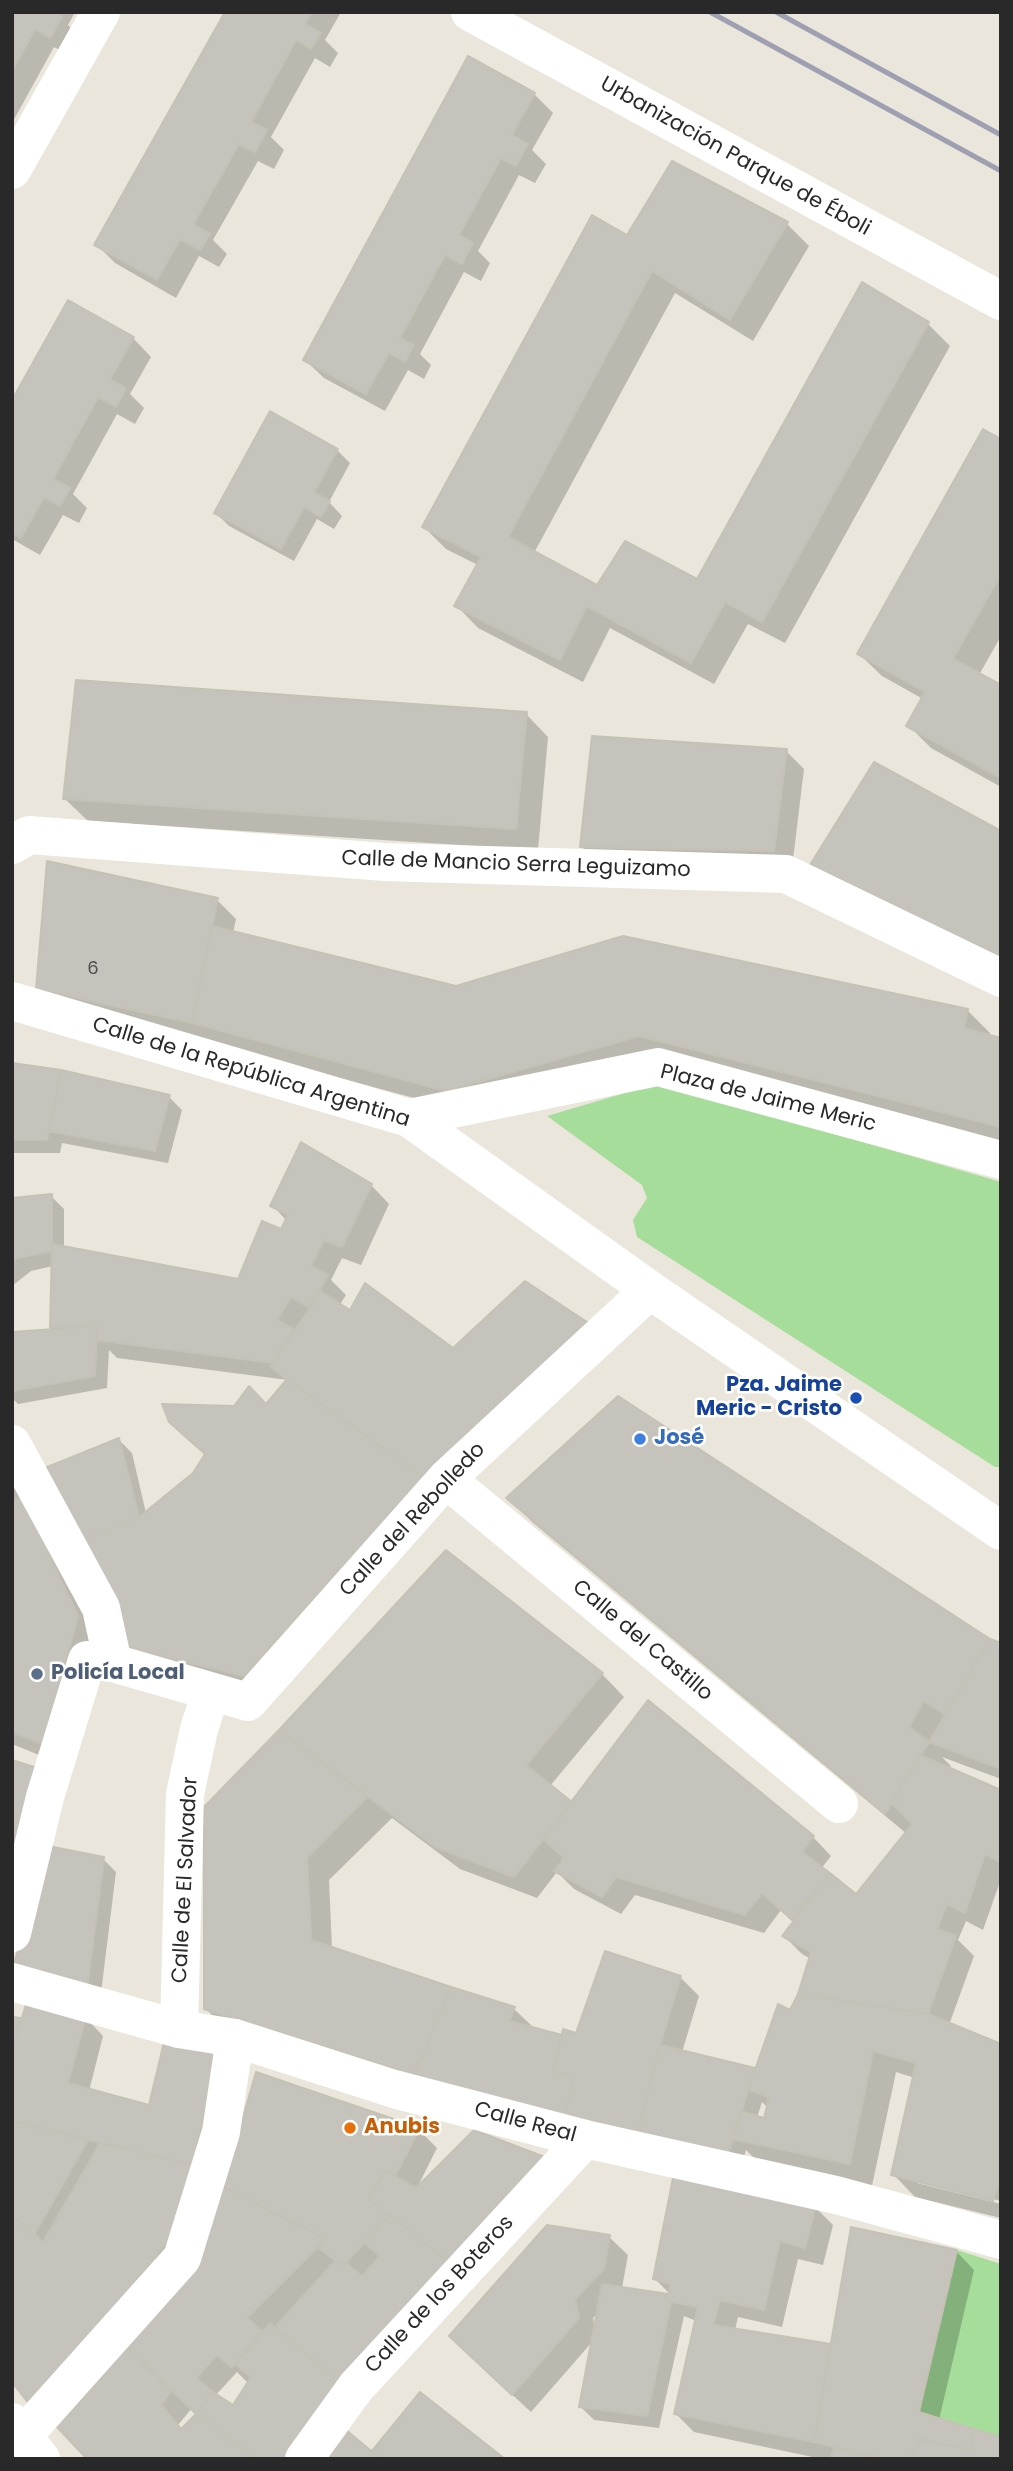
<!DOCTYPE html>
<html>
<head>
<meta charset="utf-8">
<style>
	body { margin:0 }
	#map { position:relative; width:1013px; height:2471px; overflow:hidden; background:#eae6db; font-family:Poppins,sans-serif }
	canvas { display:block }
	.frame { position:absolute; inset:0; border:14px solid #292929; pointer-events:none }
</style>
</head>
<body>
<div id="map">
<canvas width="1013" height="2471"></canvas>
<div class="frame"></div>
</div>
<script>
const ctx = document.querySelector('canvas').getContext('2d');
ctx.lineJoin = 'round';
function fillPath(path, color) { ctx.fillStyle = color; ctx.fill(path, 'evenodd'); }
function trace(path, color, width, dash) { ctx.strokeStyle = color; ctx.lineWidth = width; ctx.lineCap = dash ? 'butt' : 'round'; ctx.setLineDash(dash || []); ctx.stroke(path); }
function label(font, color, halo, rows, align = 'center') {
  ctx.font = font + ' Poppins,sans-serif'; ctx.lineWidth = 5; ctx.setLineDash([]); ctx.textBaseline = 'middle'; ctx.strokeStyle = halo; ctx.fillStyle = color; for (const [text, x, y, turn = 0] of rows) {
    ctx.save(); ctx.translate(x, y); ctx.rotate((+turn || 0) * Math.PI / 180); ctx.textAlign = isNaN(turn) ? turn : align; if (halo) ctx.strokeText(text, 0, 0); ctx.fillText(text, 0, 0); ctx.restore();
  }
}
const green = new Path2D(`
	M659 1083 1001 1182V1467H995L637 1237 633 1220 647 1198 642 1185 547 1116Z
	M957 2250 1001 2264V2438L919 2412Z`);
const shadow = new Path2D(`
	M12 12H75L68 25 80 37 69 55 54 47 12 123Z
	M227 12H341L325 40 338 53 330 67 315 58 271 137 284 150 274 169 258 161 213 240 227 254 219 267 199 256 176 298 115 263 97 245Z
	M534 94 553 113 532 150 546 164 535 183 519 175 478 251 490 263 481 281 464 272 420 354 431 365 424 379 408 370 385 411 324 378 305 360Z
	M787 224 809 246 753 341 675 293 534 553 598 588 697 581 927 323 950 346 785 643 748 624 714 684 610 628 583 682 478 628 456 605 478 565 446 549 424 527 627 237Z
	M133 338 151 357 130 394 144 408 135 424 117 414 73 494 87 508 79 523 63 515 40 555 12 539V404Z
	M271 413 337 450 350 463 329 502 342 516 334 529 317 519 294 561 229 526 216 513Z
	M1001 441V636L979 675 1001 687V787L931 748 908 725 923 699 882 676 859 654Z
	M526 714 548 737 538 850 88 821 65 799Z
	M786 751 804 769 792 868 600 865 582 847Z
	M217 900 236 919 233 933 456 987 967 1010 990 1033 989 1036 1001 1039V1143L662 1057 470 1113 217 1045 57 1007 38 988Z
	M12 1065 61 1071 169 1097 182 1110 168 1163 62 1143 60 1153H12Z
	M371 1185 389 1204 361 1265 342 1258 331 1280 346 1295 339 1306 444 1496 268 1698 154 1670 131 1647 119 1440 132 1453 146 1513 194 1474 206 1455 194 1444 235 1408 266 1406 288 1380 117 1358 109 1350 107 1388 18 1404 12 1398V1331L14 1334 55 1330 52 1328 53 1266 31 1271 12 1286V1199L51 1196 64 1209V1248L240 1281 282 1232 287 1221 272 1205Z
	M12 1480 100 1640 66 1766 12 1744Z
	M509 1498 1001 1645V1779L942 1757 951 1766 948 1769 1001 1792V1879L983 1930 966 1921 958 1940 974 1956 949 2025 1001 2046V2201L917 2180V2183L1001 2204V2218L915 2197 893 2174 915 2078 896 2072 872 2186 757 2161 746 2150 740 2170 228 2031 205 2008 446 1552 602 1674 624 1697 550 1786 572 1804 813 1837 831 1856 821 1869 856 1896 907 1834 531 1521ZM392 1818 460 1869 537 1898 557 1872 574 1889 621 1914 635 1895 764 1933 781 1910 793 1921 784 1936 802 1954 811 1959 800 1994 756 2070 682 2052 699 1996 680 1977 577 2035 563 2037 533 2027 514 2009 332 1949 329 1880ZM762 2102 768 2108 765 2120 757 2118Z
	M103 1859 116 1872 100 2001 28 1984Z
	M85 2017 103 2036 89 2091 150 2108 220 2053 188 2257 12 2380V2019L22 2022Z
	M419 2130 437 2148 417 2188 358 2399 89 2459ZM237 2372 249 2384 234 2408 215 2396ZM192 2408 198 2414 182 2430 178 2425Z
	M815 2207 833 2225 823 2265 798 2259 782 2327 738 2317 735 2330 832 2346 956 2251 974 2270 939 2420 1001 2459H822L694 2432 675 2413 696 2321 684 2316 659 2428 594 2420 581 2407 593 2341 531 2412 469 2355 609 2237 628 2255 622 2288 672 2296 655 2279ZM598 2313 595 2329 593 2318Z`);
const building = new Path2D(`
	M12 12H54L62 17 50 38 35 29 12 71Z
	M225 12H312L305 24 321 33 311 49 296 40 251 122 267 130 255 152 239 144 193 225 210 234 200 250 180 239 157 280 94 245Z
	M468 56 535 93 512 135 528 144 516 166 501 158 459 235 473 243 462 264 445 255 400 338 414 345 405 362 389 353 366 394 303 360Z
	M672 161 788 222 730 320 652 271 508 537 597 585 625 541 697 579 862 282 929 322 762 622 725 602 691 663 587 606 560 660 454 606 481 557 422 527 592 215 627 235Z
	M68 300 134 337 110 379 126 388 116 407 98 397 53 479 70 488 60 506 44 497 21 538 12 533V400Z
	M270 411 338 449 314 492 330 501 321 517 304 507 281 549 214 513Z
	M983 429 1001 439V574L953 659 1001 685V778L906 726 925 692 857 654Z
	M76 680 527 712 516 829 63 799Z
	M592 736 787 749 774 851 580 847Z
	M874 762 1001 831V958L810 865Z
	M47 861 218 898 192 1023 36 989Z
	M212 926 456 986 623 936 968 1009 964 1028 1001 1038V1127L639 1036 446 1091 192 1023Z
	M12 1063 61 1070 47 1140H12Z
	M61 1070 170 1095 155 1151 49 1131Z
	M301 1142 372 1184 342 1247 324 1240 311 1266 328 1275 310 1308 291 1297 277 1320 294 1329 273 1363 97 1340V1326L50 1328 52 1244 238 1279 262 1221 281 1229 288 1215 270 1206Z
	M52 1194V1251L17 1258 12 1262V1198Z
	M525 1281 590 1324 425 1479 270 1367 310 1308 319 1290 350 1310 365 1283 453 1348Z
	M97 1326 95 1376 12 1391V1332Z
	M287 1379 425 1479 244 1676 129 1648 83 1540 139 1517 193 1473 205 1454 169 1422 162 1404 234 1406 249 1386 266 1404Z
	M618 1396 990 1639 945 1715 924 1701 909 1727 929 1742 885 1814 506 1498Z
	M119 1438 139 1517 83 1540 40 1470Z
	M21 1496 78 1616 43 1744 12 1732V1502Z
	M446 1550 603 1673 526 1765 572 1802 514 1877 435 1847 279 1730Z
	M990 1639 1001 1643V1769L929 1742Z
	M648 1700 814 1836 802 1852 830 1873 792 1920 762 1893 745 1915 616 1877 602 1897 554 1871 564 1858 543 1839Z
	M279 1730 368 1796 307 1858 311 1940 451 1987 414 2075 204 2009V1807Z
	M920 1755 1001 1790V1863L985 1854 965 1913 947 1904 937 1929 956 1936 928 2014 798 1994 811 1952 782 1936 830 1873 856 1894 912 1824 891 1802Z
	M12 1760 40 1769 12 1865Z
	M48 1846 104 1857 87 1989 12 1971Z
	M605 1951 681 1976 660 2045 638 2134 564 2120 574 2077 553 2071 563 2029 576 2033Z
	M451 1987 515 2007 509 2021 562 2035 553 2071 574 2077 564 2120 414 2075Z
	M798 1994 928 2014 1001 2044V2178L993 2201 891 2175 916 2063 873 2051 850 2164 732 2139 740 2111 764 2118 769 2097 748 2090 778 2004 790 2010Z
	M27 2001 86 2016 68 2083 149 2105 165 2038 221 2051 192 2165 12 2121V2051Z
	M12 2017 21 2018 12 2051Z
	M660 2045 755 2068 727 2158 638 2134Z
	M256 2072 420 2128 395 2176 385 2171 368 2200 390 2215 343 2266 318 2248 326 2239 223 2187Z
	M12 2121 88 2140 34 2235 12 2215Z
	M474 2130 550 2159 450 2263 390 2215 368 2200 385 2171 416 2188Z
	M100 2143 192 2165 170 2238 104 2325 29 2404 12 2382V2215L43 2242Z
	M674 2173 816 2205 805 2248 780 2241 764 2310 720 2300 713 2325 831 2344 814 2442 674 2414 698 2307 666 2301 671 2284 653 2279Z
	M223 2187 326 2239 247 2318 263 2332 232 2368 217 2355 196 2378 213 2392 196 2414 127 2347Z
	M390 2215 450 2263 339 2382 275 2327 335 2261 343 2266 346 2263 362 2276 380 2256 364 2243Z
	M547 2225 610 2235 604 2269 575 2299 579 2318 512 2395 449 2336Z
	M851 2227 957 2250 919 2412 974 2429 970 2450 920 2439 909 2459H882L814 2442Z
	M602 2284 668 2294 666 2301 671 2302 647 2416 579 2407Z
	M270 2323 339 2382 288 2459H256L196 2414 213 2392 233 2405 251 2377 235 2364Z
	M127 2347 172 2390 161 2405 181 2429 196 2414 256 2459H87L57 2427Z
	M420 2392 505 2459H381L372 2451Z
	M974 2429 1001 2437V2459H909L920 2439 970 2450Z
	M346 2430 381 2459H326Z
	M834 2447 882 2458 831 2459Z`);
const pedestrian = new Path2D(`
	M12 170 101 12
	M385 862 786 874 1001 978
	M409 1118 658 1067 1001 1160
	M12 1982 179 2029 235 2038 394 2089 585 2139 836 2195 1001 2240
	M12 2422 41 2459`);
const minor = new Path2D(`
	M470 12 1001 301
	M12 845 29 835 385 862
	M12 1444 101 1608 113 1663
	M446 1479 839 1804
	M12 1933 45 1797 87 1660 113 1663 248 1702 446 1479 650 1290
	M179 2029 185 1794 199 1729 211 1692
	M22 2437 182 2258 221 2132 235 2038
	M304 2459 356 2387 585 2139`);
const tertiary = new Path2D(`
	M12 1001 409 1118 650 1290 1001 1531`);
const rail = new Path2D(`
	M710 12 1001 171
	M776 12 1001 135`);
const markers = [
	[856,1398,7,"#1a4fb4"],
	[640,1439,7,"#3f7fe0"],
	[37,1674,7,"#5c6f8a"],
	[350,2128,7,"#e8710a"]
];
const numberNames = [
	["6",93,969]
];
const streetNames = [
	["Urbanización Parque de Éboli",735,157,29],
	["Calle de Mancio Serra Leguizamo",516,865,2],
	["Calle de la República Argentina",251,1073,17],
	["Plaza de Jaime Meric",768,1099,14],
	["Calle del Rebolledo",413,1520,-47],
	["Calle del Castillo",642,1641,40],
	["Calle de El Salvador",186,1880,-87],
	["Calle Real",525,2123,15],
	["Calle de los Boteros",440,2295,-47]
];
const transitNames = [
	["Pza. Jaime",842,1386],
	["Meric - Cristo",842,1410]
];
const shopNames = [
	["José",654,1439]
];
const serviceNames = [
	["Policía Local",51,1674]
];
const foodNames = [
	["Anubis",364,2128]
];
fillPath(green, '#a6dd9b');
fillPath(shadow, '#0003');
fillPath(building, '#c5c3bb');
trace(building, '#c5c2b5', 2);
trace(pedestrian, '#fff', 38);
trace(minor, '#fff', 38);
trace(tertiary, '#fff', 38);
trace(rail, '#9f9fb2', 5);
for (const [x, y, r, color] of markers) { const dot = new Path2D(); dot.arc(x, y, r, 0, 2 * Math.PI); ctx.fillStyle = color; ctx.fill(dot); trace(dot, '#fff', 2.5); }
label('18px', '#50504e', null, numberNames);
label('21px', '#292929', '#fff', streetNames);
label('bold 21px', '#164399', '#fff', transitNames, 'right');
label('bold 21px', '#366cbe', '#fff', shopNames, 'left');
label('bold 21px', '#4e5e75', '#fff', serviceNames, 'left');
label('bold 21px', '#c56008', '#fff', foodNames, 'left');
</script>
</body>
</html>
